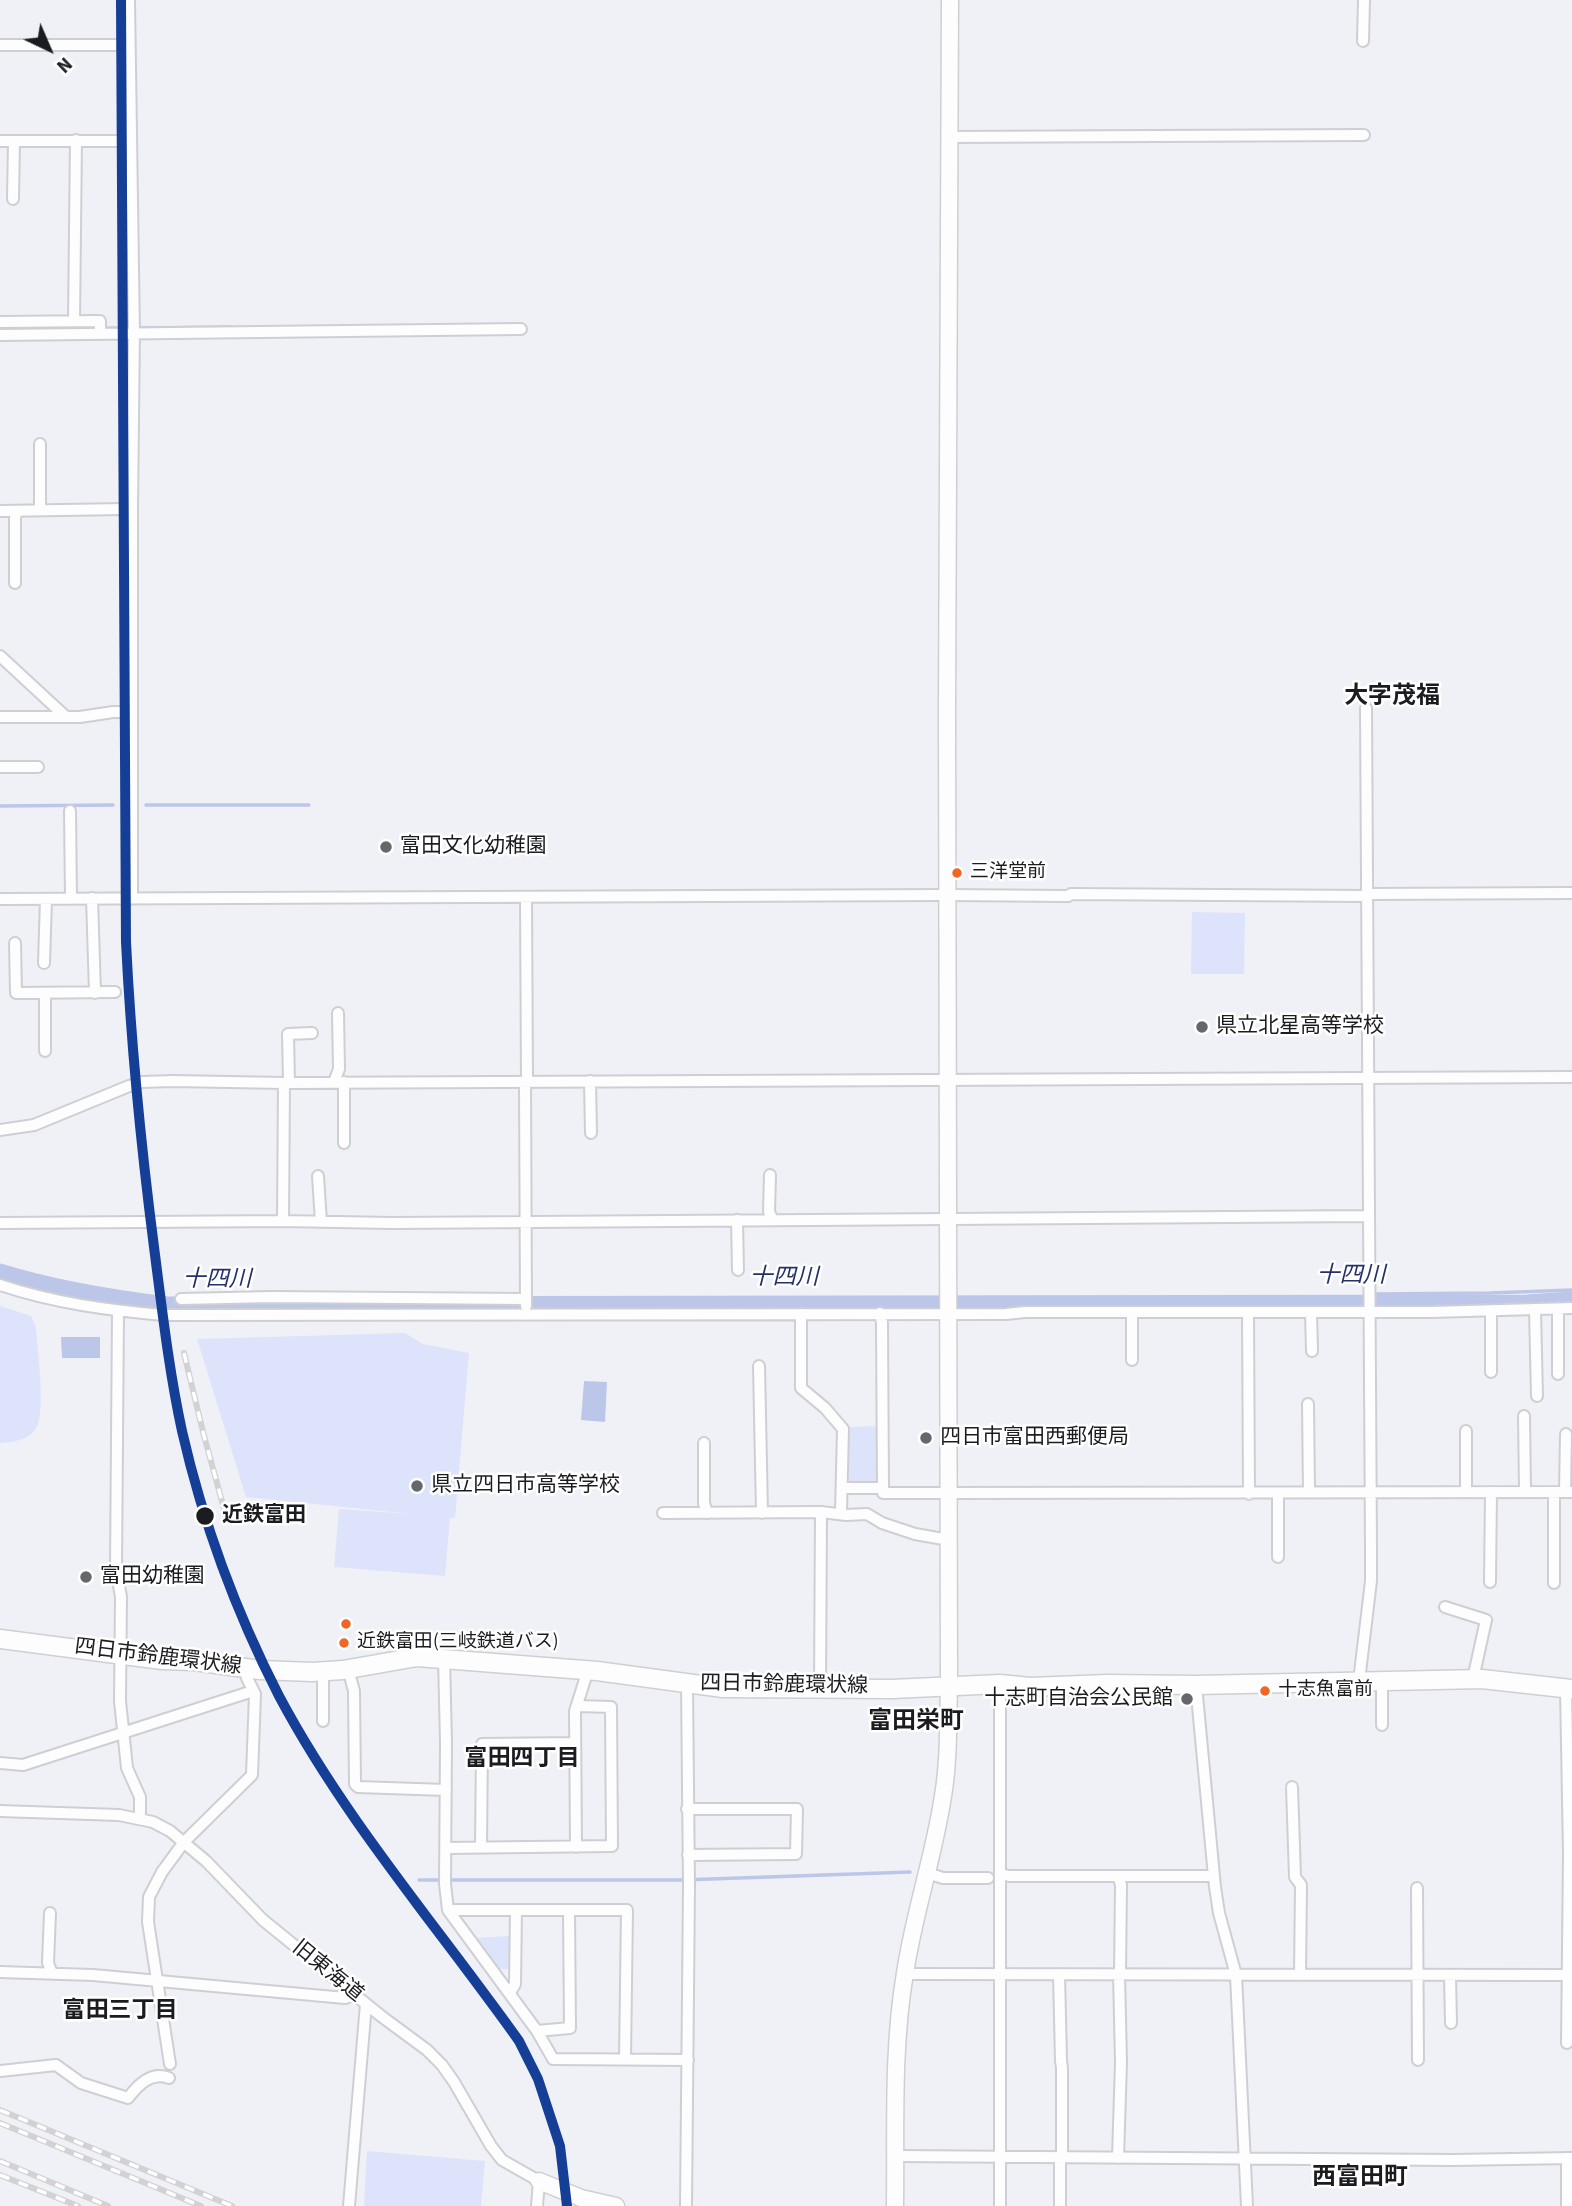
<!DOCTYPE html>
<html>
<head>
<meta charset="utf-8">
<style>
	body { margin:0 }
	#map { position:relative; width:1572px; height:2206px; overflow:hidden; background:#f0f1f7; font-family:"Source Sans 3",sans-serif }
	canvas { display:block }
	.north { position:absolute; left:14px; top:14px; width:70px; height:70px; -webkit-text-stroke:5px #fff; paint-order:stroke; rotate:136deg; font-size:19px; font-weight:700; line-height:28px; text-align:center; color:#1b1c1f }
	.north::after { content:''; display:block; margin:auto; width:24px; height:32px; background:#1b1c1f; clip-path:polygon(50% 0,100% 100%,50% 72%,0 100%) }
</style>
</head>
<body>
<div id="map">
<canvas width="1572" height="2206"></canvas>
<div class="north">N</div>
</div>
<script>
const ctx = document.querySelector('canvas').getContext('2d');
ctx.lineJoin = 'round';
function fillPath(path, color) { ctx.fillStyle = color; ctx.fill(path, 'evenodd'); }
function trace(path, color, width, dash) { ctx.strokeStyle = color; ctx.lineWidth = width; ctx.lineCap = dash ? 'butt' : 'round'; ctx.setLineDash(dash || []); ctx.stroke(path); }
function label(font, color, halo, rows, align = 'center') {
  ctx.font = font + ' "Source Sans 3","Noto Sans JP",sans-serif'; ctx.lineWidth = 5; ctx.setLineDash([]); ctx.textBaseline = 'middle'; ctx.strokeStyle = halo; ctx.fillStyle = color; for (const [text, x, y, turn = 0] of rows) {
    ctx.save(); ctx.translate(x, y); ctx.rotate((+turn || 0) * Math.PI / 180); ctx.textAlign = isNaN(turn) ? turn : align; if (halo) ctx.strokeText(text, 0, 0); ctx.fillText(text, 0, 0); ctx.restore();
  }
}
const green = new Path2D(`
	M1192 912 1245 913 1244 974H1191Z
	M0 1306 31 1316 36 1327C37 1348 47 1416 35 1430 26 1441 13 1442 0 1443Z
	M405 1333 423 1344 469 1353 455 1518H450L445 1576 334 1567 339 1509 412 1514 246 1497 197 1339Z
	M878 1426V1481L875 1483H852L849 1480V1427Z
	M511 1936 510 1969H499L475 1938Z
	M367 2151 485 2161 481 2206H364Z`);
const water = new Path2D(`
	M61 1337H100V1358H62Z
	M584 1381 607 1382 605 1422 581 1420Z`);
const stream = new Path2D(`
	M140 328 231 327
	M0 329 127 328
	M146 805H309
	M0 806 113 805
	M1374 1294 1490 1293 1572 1290
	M419 1880H682L910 1872`);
const river = new Path2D(`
	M0 1273C54 1290 111 1299 167 1306L1527 1304 1572 1301`);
const street = new Path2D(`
	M129 0 134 332 132 509V897
	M1363 41 1364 0
	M0 45H129
	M948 137 1364 135
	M0 141H122
	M13 199 14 141
	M74 321 76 140
	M0 322 100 321V333
	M0 335 521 329
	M40 444V510
	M0 511 124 509
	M15 583V518L17 511
	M0 656 66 717
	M0 717H80L113 712H124
	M0 767H38
	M70 811 71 898
	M1367 894 1572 893
	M92 898 95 993
	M526 898 527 1082
	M0 899 947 895 1068 896 1071 894 1367 896
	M15 943 16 993 115 992
	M44 963 46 899
	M45 1051V993
	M590 1081 591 1133
	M334 1082 339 1069 338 1013
	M525 1082 526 1306
	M289 1083 288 1034 312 1033
	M0 1130 34 1125 129 1086 142 1082 173 1081 284 1083 1572 1077
	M344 1143V1082
	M770 1175 769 1212 773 1220
	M318 1176 321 1222
	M737 1220 738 1270
	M283 1221 284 1083
	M0 1223 283 1221 392 1223 1369 1216
	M0 1285C54 1303 107 1310 163 1315L1006 1314 1025 1312H1431L1572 1308
	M181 1299 272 1297 526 1299
	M1558 1309V1374
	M1535 1310 1537 1396
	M118 1311 116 1569 121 1597 120 1701 127 1768 140 1797V1818
	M1491 1311V1372
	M1248 1312 1249 1494
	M1311 1312 1312 1351
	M801 1314V1388L825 1408 843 1429 841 1513
	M1132 1360V1312
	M759 1366 762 1513
	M1308 1404 1309 1492
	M1524 1416 1525 1492
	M704 1443V1503L707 1513
	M843 1488H883L882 1323 880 1313
	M883 1488V1493H948L1572 1492
	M1466 1492V1431
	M1565 1492 1566 1434
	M663 1513 821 1512 846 1515 867 1514 882 1523 915 1534 949 1540
	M1278 1557V1493
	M1490 1582 1491 1492
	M1554 1583V1492
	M1445 1607 1486 1620 1473 1679
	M444 1658 446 1743 445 1884 448 1910 537 2031 553 2059 688 2060
	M348 1669 354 1691 355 1784 358 1787 446 1790
	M1359 1681 1371 1581V1548L1366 708
	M1196 1685 1215 1887 1219 1913 1236 1975 1247 2206
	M820 1689 821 1512
	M1566 1689 1569 1854 1567 2043
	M323 1721V1671
	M1382 1725V1681
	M0 1763 23 1765 253 1691
	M1292 1787 1295 1877 1301 1885 1300 1975
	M687 1809H797L796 1854 688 1855
	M0 1811 119 1815 153 1822 170 1831 206 1861 263 1920 381 2016 427 2050 442 2065 454 2082 491 2146 502 2160 539 2181 537 2206
	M481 1847 482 1744 575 1743
	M576 1847 575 1711 588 1670
	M446 1848 612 1846 611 1707 578 1706
	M927 1873 943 1878H988
	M1001 1874 1009 1876H1214
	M1118 1876 1121 1885 1120 1974
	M1417 1888 1418 2060
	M448 1910H627L625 2059
	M50 1913 48 1963 52 1973
	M0 1972 93 1975 345 1998 355 1994
	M905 1974 1567 1975
	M1059 1974 1061 2061 1062 2068V2157
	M1450 1975 1451 2023
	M510 1993 515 1984 516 1910
	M537 2031 570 2028 569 1910
	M170 2064 148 1922 149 1897 162 1872 184 1842 252 1775 255 1694 247 1678 245 1667
	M0 2071 56 2065 81 2083 128 2098C138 2085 151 2071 169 2078
	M896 2156 1454 2160 1572 2158
	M1118 2158 1121 2062 1119 1974
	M349 2206 366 2004
	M686 2206 689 1886 687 1684
	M1000 2206V1684
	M1060 2206V2157
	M1567 2206V2158`);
const secondary = new Path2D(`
	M539 2181 581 2198 616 2206
	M895 2206C896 2128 892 2050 905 1973 914 1913 934 1856 943 1796 949 1760 948 1722 949 1685L947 709 950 0`);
const primary = new Path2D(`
	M0 1639 162 1660 194 1661 260 1670 312 1672 343 1670 417 1657 597 1671 723 1688 892 1689 1000 1684 1030 1687 1107 1684 1196 1685 1482 1679 1572 1689`);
const rail = new Path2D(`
	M184 1353 203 1432 226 1516
	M0 2110 232 2206
	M0 2123 201 2206
	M0 2161 108 2206
	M0 2175 78 2206`);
const rail1 = new Path2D(`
	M121 0 126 942C131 1044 141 1146 154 1247 162 1309 169 1371 182 1431 203 1523 236 1612 279 1696 345 1820 438 1927 519 2041L538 2079 560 2146 567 2206`);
const markers = [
	[386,847,7,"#66676b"],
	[957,873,6,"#f26522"],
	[1202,1027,7,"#66676b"],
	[926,1438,7,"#66676b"],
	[417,1486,7,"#66676b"],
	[205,1516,10,"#1b1c1f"],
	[86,1577,7,"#66676b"],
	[346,1624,6,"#f26522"],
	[344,1643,6,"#f26522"],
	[1265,1691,6,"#f26522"],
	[1187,1699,7,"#66676b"]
];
const busNames = [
	["三洋堂前",970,873],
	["近鉄富田(三岐鉄道バス)",357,1643],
	["十志魚富前",1278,1691]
];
const poiNames = [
	["富田文化幼稚園",400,847],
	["県立北星高等学校",1216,1027],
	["四日市富田西郵便局",940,1438],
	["県立四日市高等学校",431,1486],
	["富田幼稚園",100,1577],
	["十志町自治会公民館",1173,1699,"right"]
];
const stopNames = [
	["近鉄富田",222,1516]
];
const streetNames = [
	["四日市鈴鹿環状線",158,1658,7],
	["四日市鈴鹿環状線",784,1686,1],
	["旧東海道",327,1972,39]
];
const waterNames = [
	["十四川",1351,1277],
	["十四川",784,1279],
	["十四川",217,1281]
];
const neighbourhoodNames = [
	["富田四丁目",522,1760],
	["富田三丁目",120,2012]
];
const quarterNames = [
	["大字茂福",1392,698],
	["富田栄町",916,1723],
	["西富田町",1360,2179]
];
fillPath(green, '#dce3fb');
fillPath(water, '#bcc6e9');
trace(stream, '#bcc6e9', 3.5);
trace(river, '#bcc6e9', 19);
trace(street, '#cecfd3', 14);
trace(secondary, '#cecfd3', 19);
trace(primary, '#cecfd3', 21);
trace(street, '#fdfdfe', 10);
trace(secondary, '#fdfdfe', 16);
trace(primary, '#fdfdfe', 18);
trace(rail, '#d2d2d4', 6);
trace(rail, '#fff', 3.5, [10]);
trace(rail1, '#153f97', 10);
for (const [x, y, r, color] of markers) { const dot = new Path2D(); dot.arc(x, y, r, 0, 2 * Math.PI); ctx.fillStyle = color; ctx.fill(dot); trace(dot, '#fff', 2.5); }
label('19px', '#1b1c1f', '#fff', busNames, 'left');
label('21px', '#1b1c1f', '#fff', poiNames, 'left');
label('bold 21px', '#1b1c1f', '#fff', stopNames, 'left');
label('21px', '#1b1c1f', '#fff', streetNames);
label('italic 23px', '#243169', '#fff', waterNames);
label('bold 23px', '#1b1c1f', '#fff', neighbourhoodNames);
label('bold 24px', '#1b1c1f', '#fff', quarterNames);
</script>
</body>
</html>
